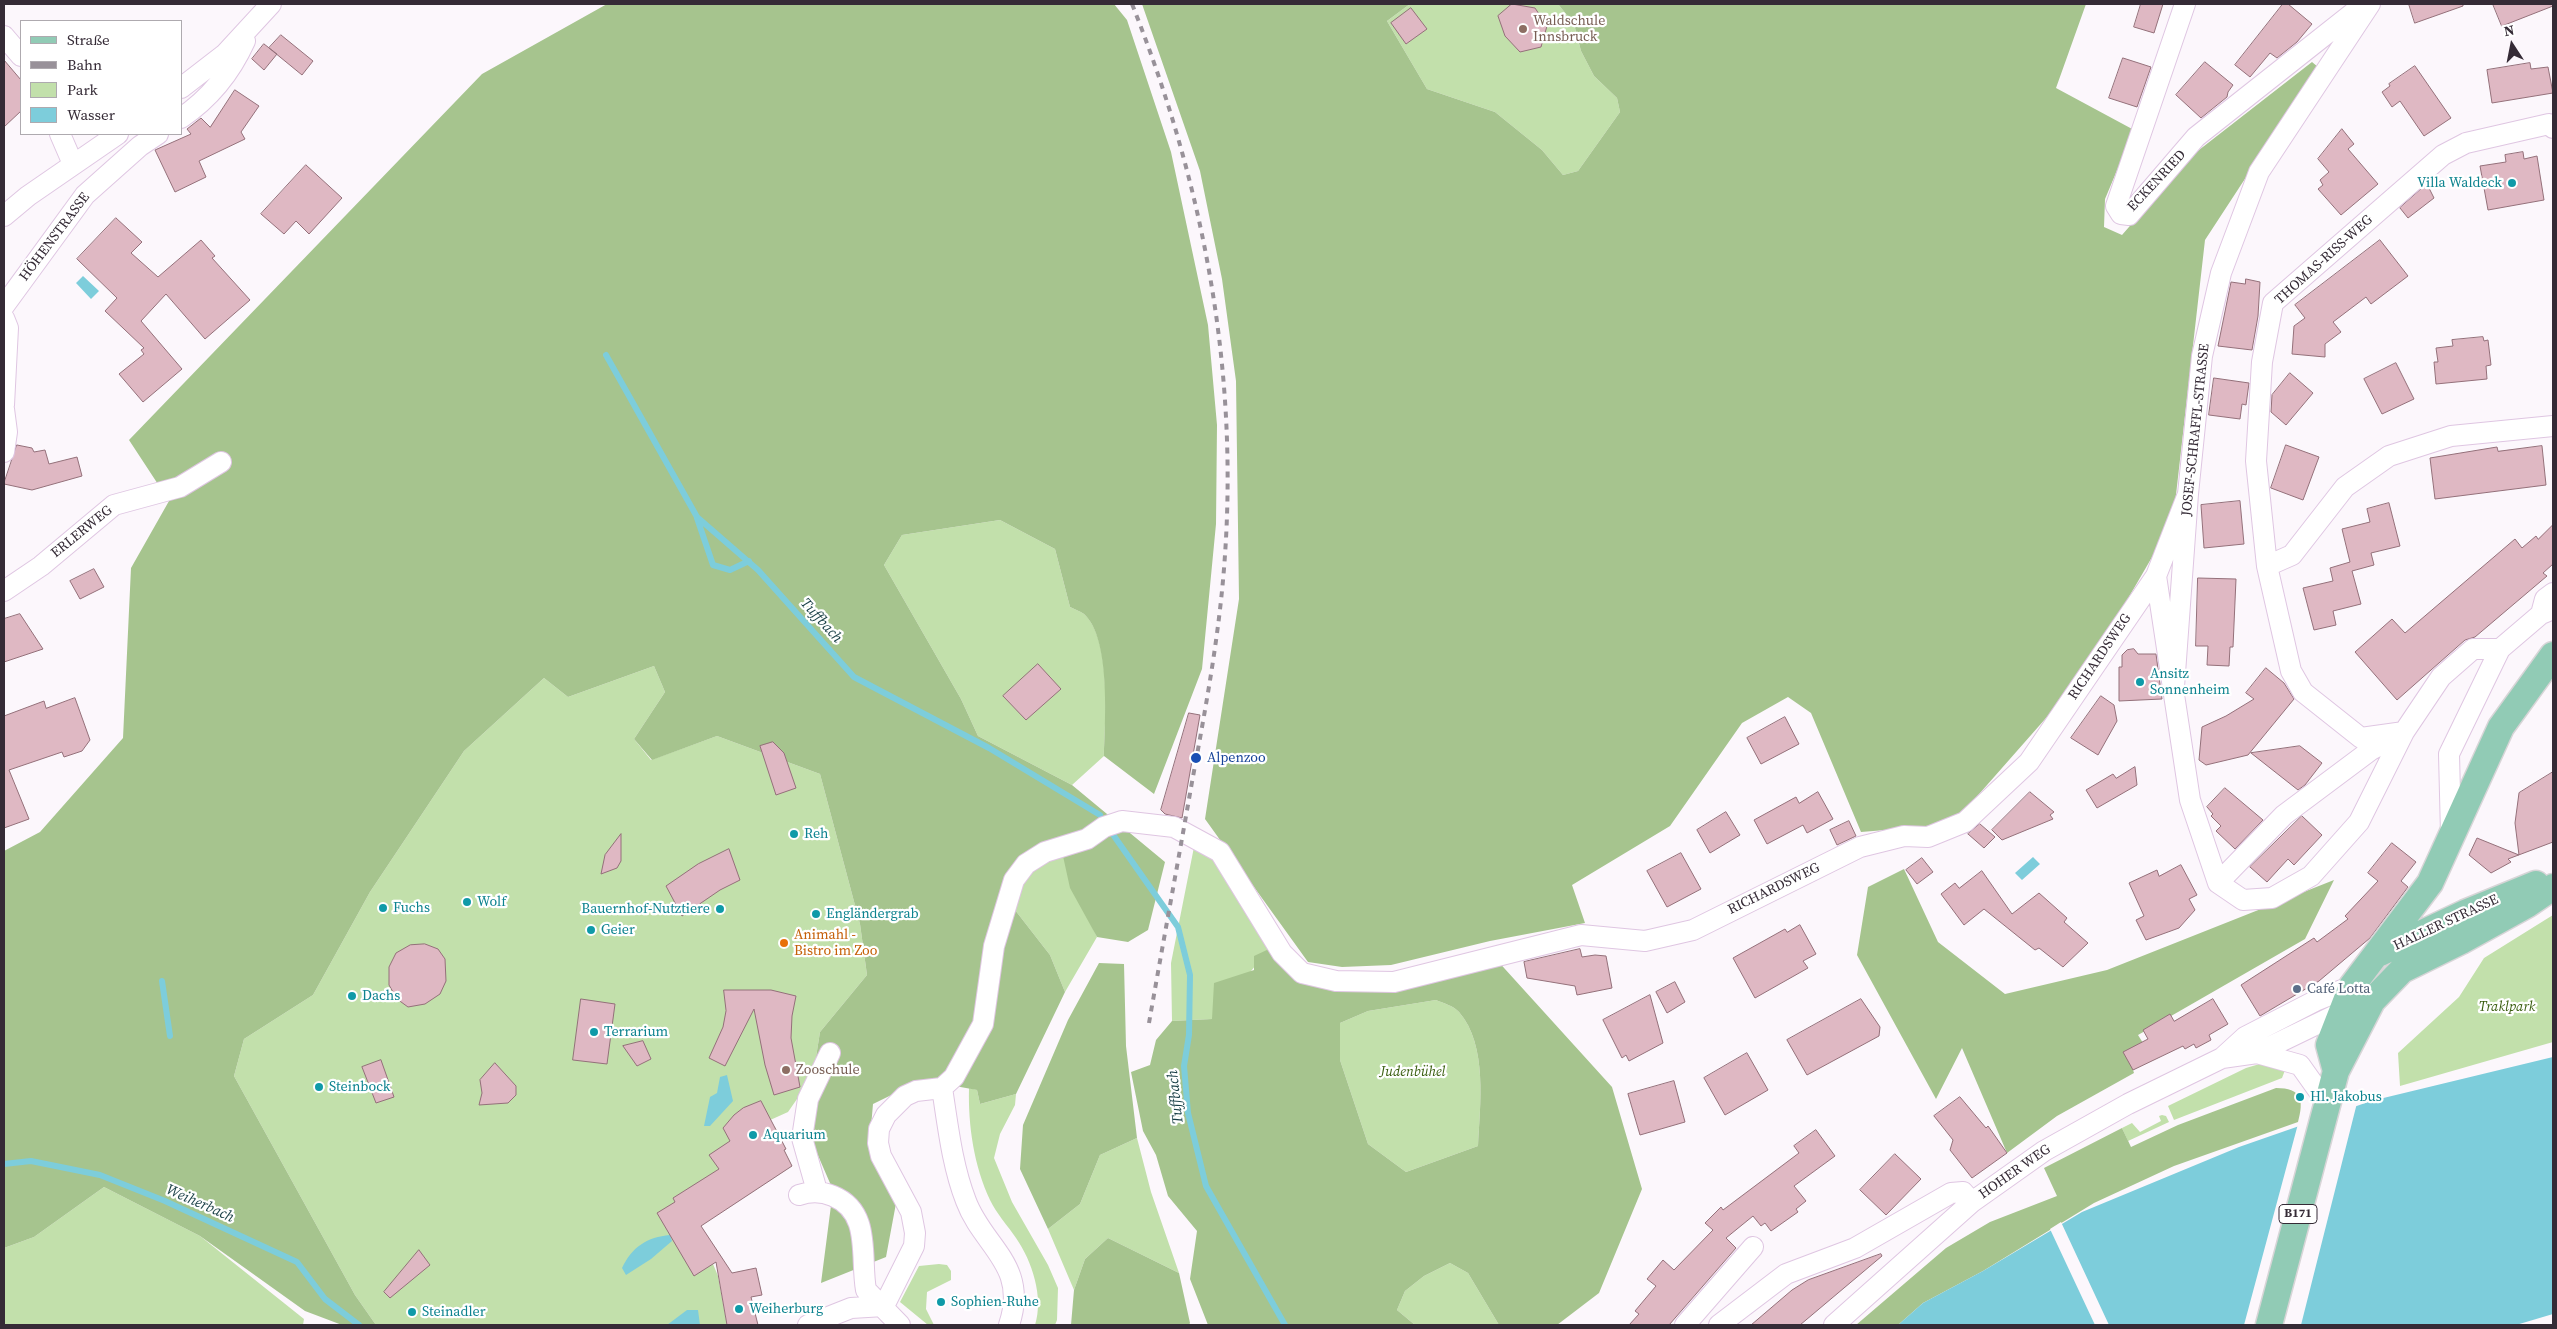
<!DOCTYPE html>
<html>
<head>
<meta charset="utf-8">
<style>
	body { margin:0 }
	#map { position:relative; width:2557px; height:1329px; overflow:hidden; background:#fcf7fc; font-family:"Source Serif 4",serif }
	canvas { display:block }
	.frame { position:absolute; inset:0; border:5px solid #352b36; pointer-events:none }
	.legend { position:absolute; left:20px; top:20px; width:162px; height:115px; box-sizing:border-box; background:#fff; border:1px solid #aeaaaf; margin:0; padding:6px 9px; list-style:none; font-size:15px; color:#352b36 }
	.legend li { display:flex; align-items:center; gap:10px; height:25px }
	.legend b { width:25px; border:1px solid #aeaaaf }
	.north { position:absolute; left:2487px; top:20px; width:50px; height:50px; -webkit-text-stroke:4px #fff; paint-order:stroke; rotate:349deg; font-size:14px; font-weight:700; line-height:20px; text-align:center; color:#352b36 }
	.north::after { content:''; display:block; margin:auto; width:18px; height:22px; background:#352b36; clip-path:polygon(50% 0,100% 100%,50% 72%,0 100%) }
</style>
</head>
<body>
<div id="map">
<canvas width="2557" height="1329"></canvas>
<div class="frame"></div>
<ul class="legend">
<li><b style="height:6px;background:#91cbb5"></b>Straße</li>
<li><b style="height:6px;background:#989199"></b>Bahn</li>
<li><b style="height:14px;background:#c2e0ab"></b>Park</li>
<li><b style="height:14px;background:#7dcddb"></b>Wasser</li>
</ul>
<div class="north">N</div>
</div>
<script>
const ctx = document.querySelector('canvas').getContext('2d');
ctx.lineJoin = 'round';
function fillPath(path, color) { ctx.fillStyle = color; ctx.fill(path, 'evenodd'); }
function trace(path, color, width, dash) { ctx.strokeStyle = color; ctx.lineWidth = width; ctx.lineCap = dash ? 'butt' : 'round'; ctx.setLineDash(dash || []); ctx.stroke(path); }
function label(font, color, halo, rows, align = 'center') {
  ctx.font = font + ' "Source Serif 4",serif'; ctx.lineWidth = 4.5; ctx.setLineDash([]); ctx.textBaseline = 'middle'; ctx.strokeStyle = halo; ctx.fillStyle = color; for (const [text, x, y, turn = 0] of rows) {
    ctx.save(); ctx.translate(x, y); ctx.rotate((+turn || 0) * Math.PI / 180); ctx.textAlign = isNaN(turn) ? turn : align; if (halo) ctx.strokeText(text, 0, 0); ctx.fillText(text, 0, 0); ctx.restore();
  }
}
const green = new Path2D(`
	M1410 4H1558L1574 24 1581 51 1594 76 1617 98 1620 112 1578 171 1563 175 1542 150 1495 112 1427 89 1387 21Z
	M1000 520 1055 549 1070 607C1074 609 1080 611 1084 614 1112 639 1105 721 1104 756L1072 785 978 736 961 699 884 565 902 535Z
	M654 666 665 692 634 739 651 760 717 736 820 774 860 924 867 975 820 1032 813 1076 788 1112 768 1121 771 1129 775 1127 786 1149 784 1150 792 1166 700 1226 722 1258 713 1264 718 1276 727 1325H376L355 1295 234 1076 244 1039 313 995 370 892 464 751 544 678 568 697Z
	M1061 847 1087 916 1097 937 1065 992 1050 955 1008 901 1014 880Z
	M1194 847 1215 857 1269 949 1212 1019 1172 1021 1171 963Z
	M2553 915V1042L2400 1086 2398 1053 2459 997 2484 958Z
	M1436 1000C1443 1003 1454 1006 1459 1012 1488 1045 1480 1106 1478 1146L1406 1172 1368 1144 1340 1060V1023L1368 1011Z
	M2263 1063 2287 1065 2282 1078 2174 1120 2168 1106 2246 1068Z
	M969 1088 977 1090 980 1104 1016 1094 1015 1105 1000 1134 994 1158 1012 1202 1048 1265 1058 1288 1057 1320 1055 1325H1035C1044 1297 1032 1261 1016 1238 1008 1226 996 1213 990 1200 974 1166 968 1126 969 1088Z
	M2162 1115 2166 1116 2169 1122 2128 1141 2122 1128 2132 1123 2140 1132 2161 1121 2159 1116Z
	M1137 1138 1151 1192 1179 1273 1108 1238 1085 1259 1074 1290 1048 1229 1080 1204 1100 1155Z
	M104 1187 200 1236 304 1319 303 1325H4V1248L34 1237Z
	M1450 1263 1468 1273 1499 1325H1415L1397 1310 1405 1291 1424 1276Z
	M939 1264 947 1265 951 1271V1280L927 1292 926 1309 934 1325H928L900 1302 919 1266Z`);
const forest = new Path2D(`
	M607 4H1114L1127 20 1171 152 1208 325 1217 425 1216 524 1202 669 1154 794 1104 756C1105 722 1111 638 1084 614 1080 611 1074 609 1070 607L1055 549 1000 520 902 535 884 565 961 699 978 736 1072 785 1165 862 1148 930 1128 942 1097 937 1070 888 1061 847 1045 852 1008 901 1050 955 1065 992 1016 1094 980 1104 977 1090 922 1080 873 1104 869 1150 897 1198 886 1257 821 1283 833 1190 810 1137 813 1076 820 1032 867 975 860 924 820 774 717 736 652 760 634 739 665 692 654 666 568 697 544 678 464 751 370 892 313 995 244 1039 234 1076 355 1295 376 1325H342L305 1311 200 1236 104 1187 34 1237 4 1248V851L40 832 123 738 131 568 169 501 129 440 482 74Z
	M1142 4H1410L1387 21 1427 89 1495 112 1542 150 1563 175 1578 171 1620 112 1617 98 1594 76 1581 51 1574 24 1558 4H2086L2056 88 2134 130 2105 199 2104 227 2122 235 2190 157 2312 62 2318 67 2205 240 2173 521 2083 676 1965 810 1934 826 1861 832 1811 713 1788 697 1742 723 1670 826 1572 885 1585 923 1490 941 1391 965 1342 967 1308 962 1205 819 1239 599 1236 381 1222 279 1200 171Z
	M1904 869 1938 942 2005 994 2107 970 2334 880 2305 939 2138 1035 2153 1059 2133 1070 2134 1073 2057 1116 2007 1153 1962 1048 1936 1099 1857 955 1868 887Z
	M1269 949 1322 988 1495 958 1612 1087 1642 1189 1599 1293 1557 1325H1499L1468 1273 1450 1263 1424 1276 1405 1291 1397 1310 1415 1325H1208L1190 1279 1197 1231 1168 1196 1156 1155 1143 1131 1131 1072 1150 1065 1156 1040 1172 1021 1212 1019 1214 983 1254 970V956ZM1436 1000C1443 1003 1454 1006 1459 1012 1488 1045 1480 1106 1478 1146L1406 1172 1368 1144 1340 1060V1023L1368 1011Z
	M1099 963 1124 964 1126 1046 1137 1138 1100 1155 1080 1204 1048 1229 1020 1169 1023 1125 1068 1020Z
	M2276 1088C2302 1088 2304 1100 2298 1122L2174 1166 2094 1203 1983 1271 1923 1303 1898 1325H1856L1946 1248 1990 1222 2057 1196 2044 1168 2122 1128 2131 1147 2178 1125Z
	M1108 1238 1179 1273 1190 1323 1189 1325H1071L1074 1290 1085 1259Z`);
const water = new Path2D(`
	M83 276 99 291 91 299 76 283Z
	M2033 857 2040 864 2022 880 2015 873Z
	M2553 1057V1314L2516 1325H1898L1923 1303 1983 1271 2082 1212 2239 1147 2371 1101Z
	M727 1075 733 1101 710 1126H704L710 1097 717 1093 720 1077Z
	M670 1235 672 1241 651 1259 626 1275 622 1268C632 1247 647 1237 670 1235Z
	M687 1310H698L700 1325H667Z`);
const pier = new Path2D(`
	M2357 1103 2301 1325H2244L2298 1124Z
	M2061 1222 2109 1325H2095L2050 1229Z`);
const stream = new Path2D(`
	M606 355 697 517 758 570 854 677 989 748 1100 815
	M697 518 713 565 730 570 749 561
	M1114 836 1178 927 1190 975 1189 1035 1184 1066 1188 1113 1206 1186 1285 1325
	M162 981 170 1036
	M4 1164 31 1161 100 1175 165 1201 297 1262 325 1299 359 1325`);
const building = new Path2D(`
	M1512 4 1535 8 1547 26 1541 47 1520 52 1505 36 1498 16Z
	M2141 4H2163L2154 33 2134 27Z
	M2283 4H2288L2312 24 2297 42 2277 58 2270 53 2250 77 2235 65Z
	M2409 4H2463V6L2415 23Z
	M2493 4H2553V6L2502 26Z
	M1411 8 1427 29 1406 44 1391 23Z
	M281 35 313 61 302 75 269 48Z
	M264 44 277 54 264 70 252 59Z
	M2123 58 2151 67 2137 107 2109 98Z
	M4 60 21 80V111L4 127Z
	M2205 62 2233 85 2228 92 2227 97 2201 118 2176 95Z
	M2530 63 2531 69 2548 67 2553 93 2492 103 2487 70Z
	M2415 66 2451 118 2424 136 2400 101 2392 107 2382 92 2390 86 2389 84Z
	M235 90 259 106 241 132 245 139 199 161 206 177 175 192 155 150 191 134 187 129 201 118 210 127Z
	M2342 129 2354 144 2348 149 2378 184 2341 215 2318 189 2323 185 2320 180 2329 172 2318 159Z
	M2523 152 2524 159 2537 156 2544 200 2488 210 2480 166 2506 162 2505 155Z
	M306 165 342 198 309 234 296 221 284 234 261 214Z
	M2427 184 2434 198 2408 218 2400 208Z
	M116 218 142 242 131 253 158 277 201 240 215 256 212 258 250 300 205 339 166 294 141 321 182 369 143 402 119 374 144 354 141 350 144 348 105 311 117 298 77 259Z
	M2380 240 2408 276 2371 304 2366 297 2333 322 2341 332 2325 344V357L2292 354 2294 326 2305 318 2295 305Z
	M2246 279 2260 282 2258 316 2252 350 2218 346 2231 282 2245 284Z
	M2483 337 2484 341 2488 340 2491 365 2486 366 2487 379 2436 384 2434 362H2438L2436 348 2453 346 2452 340Z
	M2396 363 2414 399 2382 414 2364 379Z
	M2290 373 2313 393 2286 425 2271 412 2272 395Z
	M2214 378 2249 383 2246 405 2242 404 2240 419 2209 415Z
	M17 445 32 448 34 452 45 450 49 464 77 457 82 476 32 490 4 484Z
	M2286 445 2319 457 2303 500 2271 488Z
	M2542 446 2546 485 2435 499 2430 458 2497 447 2498 451Z
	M2240 501 2244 544 2204 548 2201 505Z
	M2389 503 2400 546 2371 553 2374 565 2352 571 2361 604 2333 611 2336 625 2314 630 2303 588 2333 581 2330 568 2350 562 2342 529 2370 522 2367 509Z
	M2553 525V564L2543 573 2547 576 2475 637 2465 640 2397 700 2355 652 2392 619 2405 633 2515 539 2522 548 2536 536 2538 539Z
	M94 569 104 587 80 599 70 581Z
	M2198 578 2236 579 2233 647H2230L2229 666 2207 665 2208 646H2196Z
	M20 614 43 649 4 662V619Z
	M2134 649 2138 654H2156L2162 699 2119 701V667H2122V655L2127 650Z
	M1038 664 1061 689 1026 720 1003 696Z
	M2266 668 2284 683 2294 699 2248 755 2206 765 2199 760 2202 727 2226 716 2254 699 2246 693Z
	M2101 696 2114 705 2117 721 2098 755 2071 738Z
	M75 698 90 740 82 751 64 757 62 752 9 770 29 819 4 828V716L44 701 46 708Z
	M1189 713 1200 715 1182 818 1165 814 1161 810Z
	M1785 717 1799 744 1761 764 1747 738Z
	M773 742 784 753 796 788 776 795 760 746Z
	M2300 746 2322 763 2305 785 2298 790 2251 753Z
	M2135 767 2137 785 2097 808 2086 790 2113 774 2116 778Z
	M2553 772V842L2508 859 2511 862 2491 873 2469 855 2477 838 2519 855 2515 823 2519 793Z
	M2225 788 2263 820 2235 849 2216 831 2221 826 2211 816 2213 814 2207 807Z
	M1818 792 1833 819 1807 833 1803 825 1767 844 1754 820 1796 797 1799 803Z
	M2030 792 2054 812 2050 815 2053 819 2002 840 1992 830Z
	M1726 812 1740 835 1710 853 1697 830Z
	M2302 816 2322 835 2294 865 2288 859 2267 882 2250 867Z
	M1849 821 1856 836 1837 845 1830 830Z
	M1980 824 1995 837 1984 848 1968 834Z
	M621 834V861L617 868 601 874 605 855Z
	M2392 843 2416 862 2401 881 2408 887 2370 938 2319 981 2260 1016 2241 985 2314 938 2317 942 2348 919 2345 916 2378 881 2368 873Z
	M729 849 740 880 720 890 682 916 666 886 698 864Z
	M1681 853 1701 889 1667 907 1647 871Z
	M1922 858 1933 872 1917 884 1906 870Z
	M2181 865 2197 895 2189 899 2195 910 2179 928 2146 940 2136 920 2144 916 2129 883 2157 870 2159 876Z
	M1982 871 2012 914 2039 893 2067 918 2064 922 2088 943 2063 967 2039 948 2035 950 1984 909 1964 925 1941 894 1955 883 1959 888Z
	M1800 925 1816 954 1803 961 1808 968 1755 998 1733 958 1785 929 1787 932Z
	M425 944 438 949 445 959 446 981 440 994 425 1004 408 1007 397 999 389 985V967L396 953 410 945Z
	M1580 949 1582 957 1595 955 1606 956 1612 988 1577 995 1575 986 1527 978 1524 962Z
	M1675 982 1685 1002 1667 1013 1656 992Z
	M724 990H771L796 996 792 1016 791 1038 800 1087 774 1095 765 1065 754 1009 725 1066 709 1058 723 1027 726 1011Z
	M1650 995 1663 1043 1629 1061 1626 1055 1622 1058 1603 1020Z
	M581 999 615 1004 607 1064 573 1060Z
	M1861 999 1880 1027 1879 1036 1807 1075 1787 1040Z
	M2213 999 2228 1024 2209 1035 2211 1040 2196 1048 2194 1044 2185 1049 2183 1046 2133 1070 2123 1052 2148 1039 2143 1030 2170 1014 2174 1021Z
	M643 1041 651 1059 637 1066 623 1046Z
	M1747 1053 1768 1090 1725 1115 1704 1078Z
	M381 1060 394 1097 376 1103 362 1067Z
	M495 1063 516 1086V1095L508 1103 479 1105 482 1093 480 1080Z
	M1674 1081 1685 1122 1640 1135 1628 1094Z
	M1960 1097 1986 1128 1988 1126 2007 1153 1972 1178 1950 1150 1953 1140 1934 1116Z
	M761 1101 786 1149 784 1150 792 1166 701 1226 732 1273 756 1268 762 1295 751 1297 758 1325H727L716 1262 694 1276 657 1213 675 1202 673 1198 719 1169 709 1155 730 1141 723 1128 734 1115 743 1108Z
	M1816 1130 1835 1156 1794 1186 1806 1201 1796 1209 1798 1212 1771 1231 1765 1223 1761 1226 1753 1216 1726 1238 1736 1248 1669 1325H1629L1639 1314 1635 1311 1656 1286 1647 1279 1663 1260 1674 1270 1713 1230 1705 1223 1721 1207 1723 1210 1799 1153 1794 1146Z
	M1895 1154 1921 1179 1886 1215 1860 1190Z
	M419 1250 430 1265 390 1298 384 1292Z
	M1881 1254 1882 1256 1800 1325H1751L1792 1290 1808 1280Z`);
const minor = new Path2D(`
	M2185 4 2116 206 2121 214 2129 215 2196 137 2363 5
	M4 36 21 56
	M181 88 225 54 271 4
	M181 118C209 99 231 72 245 41
	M60 134 73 164
	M4 216 28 196 118 134
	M4 306 85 195 140 146 158 134
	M4 318 8 328 4 405
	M4 409 7 432 4 452
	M2267 566 2292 555 2345 487 2389 456 2451 436 2553 426
	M2156 576 2190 800 2218 883 2243 900 2272 898 2311 876 2359 822 2404 732 2441 677 2473 649H2500
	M4 591 41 566 114 505 180 487 221 462
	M2541 614 2545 599 2553 593
	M2174 687 2188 494 2202 356 2221 273 2259 172 2370 4
	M2404 732 2361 738 2303 692 2291 671 2267 566 2256 461 2262 362 2273 303 2443 155 2466 143 2549 124 2553 128
	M2451 834 2449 754 2500 649 2541 614 2553 609
	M2218 883 2284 815 2371 750 2395 737
	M2257 1053 2300 1065 2327 1103
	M2222 1058 2245 1037 2315 1001 2352 986
	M942 1088C948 1126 952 1165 966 1201 983 1247 1029 1265 1009 1325
	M817 1191 802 1138 808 1099 830 1053
	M799 1195C811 1191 821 1191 833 1196 872 1212 860 1257 866 1290L900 1325
	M884 1306 914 1246 915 1233 911 1212 881 1156 878 1143 879 1129 886 1115 905 1096 916 1091 942 1088 954 1077 983 1024 994 946 1014 880 1026 864 1045 852 1087 839 1104 827 1122 821 1174 827 1220 852 1282 953 1302 973 1336 981 1394 982 1581 935 1645 941 1693 930 1860 847 1904 836 1928 837 1965 822 2029 762 2156 576 2188 494
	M808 1325 851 1308 884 1306
	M1685 1325 1753 1247
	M1719 1325 1786 1274 1855 1248 1951 1193 1963 1192 1972 1202
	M1834 1325 1972 1202 2044 1151 2128 1104 2222 1058 2257 1053 2348 1009`);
const major = new Path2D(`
	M2380 953 2465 913 2536 884
	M2336 1071 2329 1045 2352 986 2430 883 2501 727 2553 655
	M2269 1325 2336 1071 2372 1001 2402 970 2461 941 2528 904 2553 887`);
const rail = new Path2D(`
	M1132 4C1202 180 1238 365 1225 555 1220 631 1206 706 1192 782 1178 862 1163 943 1149 1023`);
const markers = [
	[1523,29,5,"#8d6e63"],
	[2512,183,5,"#0f9aa8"],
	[2140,682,5,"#0f9aa8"],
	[1196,758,6,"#1a4fb4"],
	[794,834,5,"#0f9aa8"],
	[467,902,5,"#0f9aa8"],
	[383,908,5,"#0f9aa8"],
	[720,909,5,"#0f9aa8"],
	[816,914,5,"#0f9aa8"],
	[591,930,5,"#0f9aa8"],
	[784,943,5,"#e8710a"],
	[2297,989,5,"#5c6f8a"],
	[352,996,5,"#0f9aa8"],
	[594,1032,5,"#0f9aa8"],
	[786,1070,5,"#8d6e63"],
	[319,1087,5,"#0f9aa8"],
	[2300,1097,5,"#0f9aa8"],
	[753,1135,5,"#0f9aa8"],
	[941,1302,5,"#0f9aa8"],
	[739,1309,5,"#0f9aa8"],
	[412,1312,5,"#0f9aa8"]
];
const shields = [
	[2298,1214,38]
];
const shieldNames = [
	["B171",2298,1214]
];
const educationNames = [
	["Waldschule",1533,21],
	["Innsbruck",1533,37],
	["Zooschule",796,1070]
];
const streetNames = [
	["ECKENRIED",2157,181,-47],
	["HÖHENSTRASSE",55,237,-53],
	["THOMAS-RISS-WEG",2324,260,-42],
	["JOSEF-SCHRAFFL-STRASSE",2196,430,-84],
	["ERLERWEG",82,532,-39],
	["RICHARDSWEG",2100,657,-56],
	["RICHARDSWEG",1774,889,-26],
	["HALLER STRASSE",2446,923,-25],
	["HOHER WEG",2015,1172,-35]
];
const cultureNames = [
	["Villa Waldeck",2502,183,"right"],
	["Ansitz",2150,674],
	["Sonnenheim",2150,690],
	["Reh",804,834],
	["Wolf",477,902],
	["Fuchs",393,908],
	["Bauernhof-Nutztiere",710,909,"right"],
	["Engländergrab",826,914],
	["Geier",601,930],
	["Dachs",362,996],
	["Terrarium",604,1032],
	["Steinbock",329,1087],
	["Hl. Jakobus",2310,1097],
	["Aquarium",763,1135],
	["Sophien-Ruhe",951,1302],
	["Weiherburg",749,1309],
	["Steinadler",422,1312]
];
const transitNames = [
	["Alpenzoo",1207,758]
];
const foodNames = [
	["Animahl -",794,935],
	["Bistro im Zoo",794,951]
];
const serviceNames = [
	["Café Lotta",2307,989]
];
const parkNames = [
	["Traklpark",2507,1007],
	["Judenbühel",1413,1072]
];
const waterNames = [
	["Tuffbach",821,621,48],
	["Tuffbach",1176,1097,-96],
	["Weiherbach",200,1204,24]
];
fillPath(green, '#c2e0ab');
fillPath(forest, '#a6c48e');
fillPath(water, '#7dcddb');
fillPath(pier, '#fcf7fc');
trace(stream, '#7dcddb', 6);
fillPath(building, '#dfb8c3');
trace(building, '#94707a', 1);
trace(minor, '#dfc6e2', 22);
trace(major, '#d7d5d7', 29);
trace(minor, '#fff', 20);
trace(major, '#91cbb5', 26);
trace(rail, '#989199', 4, [6, 6]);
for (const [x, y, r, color] of markers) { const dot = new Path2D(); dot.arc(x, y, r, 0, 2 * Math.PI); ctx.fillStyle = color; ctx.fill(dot); trace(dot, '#fff', 2); }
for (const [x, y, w] of shields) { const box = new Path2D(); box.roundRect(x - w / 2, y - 9.5, w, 19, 4); ctx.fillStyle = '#fff'; ctx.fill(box); trace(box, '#352b36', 1); }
label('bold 12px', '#352b36', null, shieldNames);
label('14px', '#785e54', '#fff', educationNames, 'left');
label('14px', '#352b36', '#fff', streetNames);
label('14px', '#0d838f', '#fff', cultureNames, 'left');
label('14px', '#164399', '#fff', transitNames, 'left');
label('14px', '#c56008', '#fff', foodNames, 'left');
label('14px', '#4e5e75', '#fff', serviceNames, 'left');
label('italic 14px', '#395d0e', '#fff', parkNames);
label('italic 15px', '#193f46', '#fff', waterNames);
</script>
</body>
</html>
